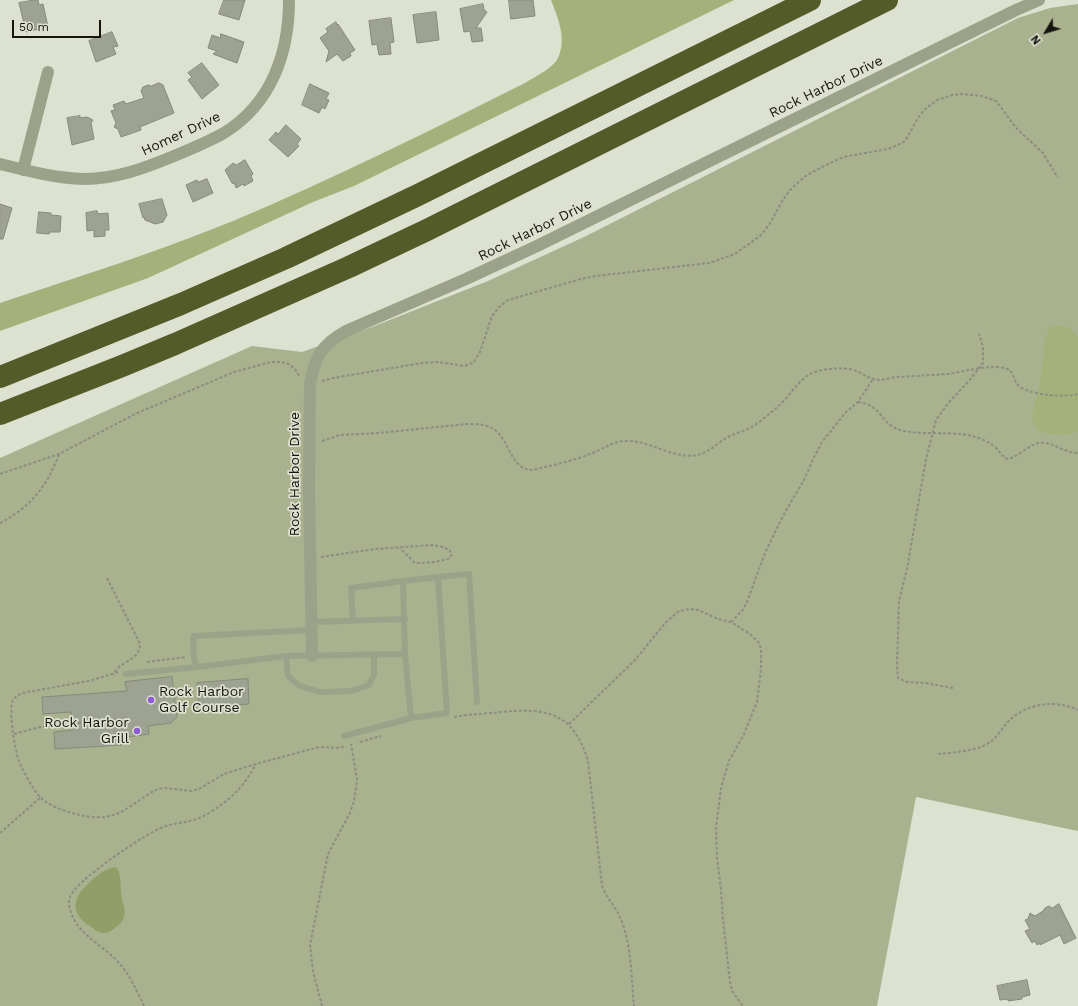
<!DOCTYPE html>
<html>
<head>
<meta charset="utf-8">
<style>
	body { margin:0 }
	#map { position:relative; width:1078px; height:1006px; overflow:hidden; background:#dde1cf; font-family:"Work Sans",sans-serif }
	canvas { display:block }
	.north { position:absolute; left:1026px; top:12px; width:40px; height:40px; -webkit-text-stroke:3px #dde1cf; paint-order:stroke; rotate:232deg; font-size:11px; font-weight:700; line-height:16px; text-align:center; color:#14150f }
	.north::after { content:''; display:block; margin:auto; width:14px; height:18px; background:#14150f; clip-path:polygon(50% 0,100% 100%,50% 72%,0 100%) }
	.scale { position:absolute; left:12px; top:20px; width:89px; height:18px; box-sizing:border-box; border:2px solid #14150f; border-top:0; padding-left:5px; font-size:12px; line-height:14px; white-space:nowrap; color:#14150f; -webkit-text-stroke:3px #dde1cf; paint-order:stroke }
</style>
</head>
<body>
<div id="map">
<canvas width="1078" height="1006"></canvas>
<div class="north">N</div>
<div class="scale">50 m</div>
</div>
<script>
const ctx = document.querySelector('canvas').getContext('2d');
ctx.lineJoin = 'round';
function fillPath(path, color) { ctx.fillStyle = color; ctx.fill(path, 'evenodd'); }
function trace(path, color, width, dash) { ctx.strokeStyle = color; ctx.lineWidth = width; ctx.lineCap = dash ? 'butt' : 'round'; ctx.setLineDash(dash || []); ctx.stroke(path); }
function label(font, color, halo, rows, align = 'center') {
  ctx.font = font + ' "Work Sans",sans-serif'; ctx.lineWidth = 3.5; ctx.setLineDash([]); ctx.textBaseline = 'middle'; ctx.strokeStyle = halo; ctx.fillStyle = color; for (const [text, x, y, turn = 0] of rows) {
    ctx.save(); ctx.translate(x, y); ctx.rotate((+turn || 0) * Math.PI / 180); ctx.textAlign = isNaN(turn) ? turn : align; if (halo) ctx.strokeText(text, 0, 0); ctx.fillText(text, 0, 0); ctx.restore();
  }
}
const green = new Path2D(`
	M1078 4V831L916 797 877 1006H0V458L252 346 302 352 372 327 488 281 584 237 1018 18 1050 8Z`);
const forest = new Path2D(`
	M551 0H734L354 186 313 202 148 278 0 331V303C78 277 157 252 233 221 333 179 429 131 525 83 535 77 553 68 558 58 567 39 558 18 551 0Z
	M1060 325 1069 328 1078 337V432C1064 436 1049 437 1036 429L1032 418 1034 405 1039 388 1044 350 1045 337 1051 327Z`);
const water = new Path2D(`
	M114 867 117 868C122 877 120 889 122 899 126 913 127 919 115 928 111 931 108 933 103 933 98 933 94 929 90 926 72 915 71 900 86 886 93 878 103 870 114 867Z`);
const building = new Path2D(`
	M34 0H38L39 5 43 4 48 27 26 32 19 3Z
	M224 0H245L239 20 219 14Z
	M509 0H533L535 16 511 19Z
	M483 4 484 10 487 12 476 28H481L483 41 472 42 470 31 464 32 460 9Z
	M436 12 439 40 417 43 413 15Z
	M391 18 394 42 390 43 391 54 379 55 377 44 372 45 369 21Z
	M336 22 337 25 338 24 355 50 350 53 351 56 343 61 337 54 326 62 329 51 320 38 328 32 326 29Z
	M112 32 118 46 113 47 116 54 96 62 89 41Z
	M221 34 244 42 237 63 213 54 217 51 208 48 212 35 220 38Z
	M202 63 219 85 202 99 188 80 192 77 188 73Z
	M159 83 163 85 174 113 140 127 141 130 121 137 118 129 114 127 116 123 111 111 115 110 113 105 124 101 126 104 144 98 141 91 143 87 148 85 151 86Z
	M310 84 329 93 326 99 329 100 325 109 322 107 319 113 302 105Z
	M80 116V118L87 117 93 120 91 123 94 139 72 145 67 118Z
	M286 125 301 139 297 144 299 146 288 157 269 140 276 132 278 134Z
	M245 160 253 174 251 176 253 181 244 186 243 184 236 188 235 184 232 183 225 170 233 163 236 165Z
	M207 179 213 193 193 202 186 185 197 180 198 182Z
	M162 199 167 215 163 222 155 224 145 220 144 217 143 218 139 204Z
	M0 204 12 208 3 239H0Z
	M97 211 98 214 108 213 109 230H105V236L94 237V230L87 231 86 213Z
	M39 212 51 213V215L61 216 60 232H50L49 234 37 233Z
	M172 677 177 717 171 723 148 726 149 734 121 738 122 745 55 749 54 732 72 730 71 712 43 714 42 697 127 691 125 682Z
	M248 679 249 704 199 707 197 683Z
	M1059 904 1076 938 1064 944 1060 935 1040 945V943L1037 945 1035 941 1032 943 1025 931 1030 929 1025 920 1028 919 1030 913 1035 916 1043 911 1045 908 1049 906 1052 908Z
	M1027 980 1030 995 1022 997V999L1008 1001V999L1000 1000 997 986Z`);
const path = new Path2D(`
	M322 381 333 378 422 363 438 362 464 366 473 363 480 352 492 316 499 307 508 300 581 279 596 276 709 263 735 254 760 236 769 225 781 203 789 191 804 177 820 168 843 157 888 149 900 144 905 141 909 134 918 118 924 110 937 100 953 95 962 94 982 96 996 101 1017 129 1043 153 1058 178
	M858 402C881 405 880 421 895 428 915 437 949 430 972 436 980 438 990 442 996 448 1000 452 1002 456 1007 459 1019 457 1027 446 1038 443 1050 440 1064 453 1078 453
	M322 441 340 435 378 433 467 424C476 424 485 424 492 428 510 438 509 469 532 470 550 466 573 461 590 454 601 450 612 442 624 441 650 439 675 462 701 454 710 451 718 443 726 438 733 434 741 432 748 429 758 424 767 416 775 409 793 395 799 373 823 370 834 368 848 367 859 372 866 376 872 380 881 380 887 379 893 377 899 377 915 376 931 375 947 374 963 372 993 363 1007 369 1014 372 1013 378 1017 384 1025 395 1066 398 1078 394
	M0 474 59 454 135 414 234 372 271 362H281L289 364 295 369 299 376
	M0 523C30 508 48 485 59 454
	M321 557 375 549 433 545 443 547 449 550 452 553 450 558C439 562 427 563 415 563L400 548
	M107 578 140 644C140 656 130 659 122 665 118 667 115 671 113 675
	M731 622 742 611 747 602 765 553 778 526 788 507 804 480 813 459 822 442 846 412 858 402 873 379
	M147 662 186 657
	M118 672 89 681 22 693C18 695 15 697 13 700 8 710 15 751 19 761 22 770 34 791 41 798 54 810 87 819 104 817 125 815 140 797 158 789L165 788 192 791 199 789 224 774 256 764 319 747 337 748 346 746
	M953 688 925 683 907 682 898 678 897 666 899 601 907 569 926 459 936 420 950 401 968 382 983 363V347L979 334
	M454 717C469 714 485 714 500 712 546 708 573 711 588 761L602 886C606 897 614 905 619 915 632 943 631 976 634 1006
	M569 724 635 660 666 622 679 611 691 609 698 610 718 619 731 622 750 634 759 643 761 649V668L757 702 744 734 729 761 721 788 716 828 717 858 721 889 723 920 730 982 732 991 743 1006
	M14 734 40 727 125 718
	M360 742 381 736
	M938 754C952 753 971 751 983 746 994 742 1000 731 1007 723 1025 703 1055 699 1078 710
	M0 833 41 797
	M144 1006C136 990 130 974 118 962 103 945 78 935 71 912 69 907 68 902 70 897 75 881 146 833 163 827 180 821 191 824 209 813 232 798 243 788 256 764
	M322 1006 313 971 310 945 328 854 350 813 354 801 357 779 351 744`);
const service = new Path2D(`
	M438 577 469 574 477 702
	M353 621 351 588 403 581
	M311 622 405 619
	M286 656 288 676 300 686 320 692 352 691 369 685 374 674V655
	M197 667 194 658 193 638 194 636 311 630
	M126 674 197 667 286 656 405 654 403 581 438 577 447 713 411 718 405 654
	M344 736 411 718`);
const minor = new Path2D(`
	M0 164C28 171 55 178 84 179 116 179 145 168 174 156 191 149 208 142 224 133 271 104 289 54 289 0
	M23 170 48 72
	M312 656 309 488 310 384C315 357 321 345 346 331L466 279 537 246 1016 10 1039 0`);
const motorway = new Path2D(`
	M0 377 181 304 286 258 418 195 810 0
	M0 414 122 366 175 344 349 267 427 230 887 0`);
const markers = [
	[151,700,4,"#8b5cd6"],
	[137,731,4,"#8b5cd6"]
];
const streetNames = [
	["Rock Harbor Drive",826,87,-26],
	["Homer Drive",181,134,-25],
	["Rock Harbor Drive",535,230,-26],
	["Rock Harbor Drive",295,474,-90]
];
const poiNames = [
	["Rock Harbor",159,692],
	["Golf Course",159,708],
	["Rock Harbor",129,723,"right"],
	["Grill",129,739,"right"]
];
fillPath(green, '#a9b18f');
fillPath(forest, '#a5b17b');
fillPath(water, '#929e68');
fillPath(building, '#9ea291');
trace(building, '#868a79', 1);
trace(path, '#8b8e81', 2, [3, 2]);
trace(service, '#9ca28a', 6);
trace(minor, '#9ca28a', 12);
trace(motorway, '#535c29', 22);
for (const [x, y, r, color] of markers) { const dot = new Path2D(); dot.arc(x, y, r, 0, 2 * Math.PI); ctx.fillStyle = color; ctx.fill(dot); trace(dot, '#dde1cf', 1.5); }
label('14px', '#14150f', '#dde1cf', streetNames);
label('14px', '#14150f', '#dde1cf', poiNames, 'left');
</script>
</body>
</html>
